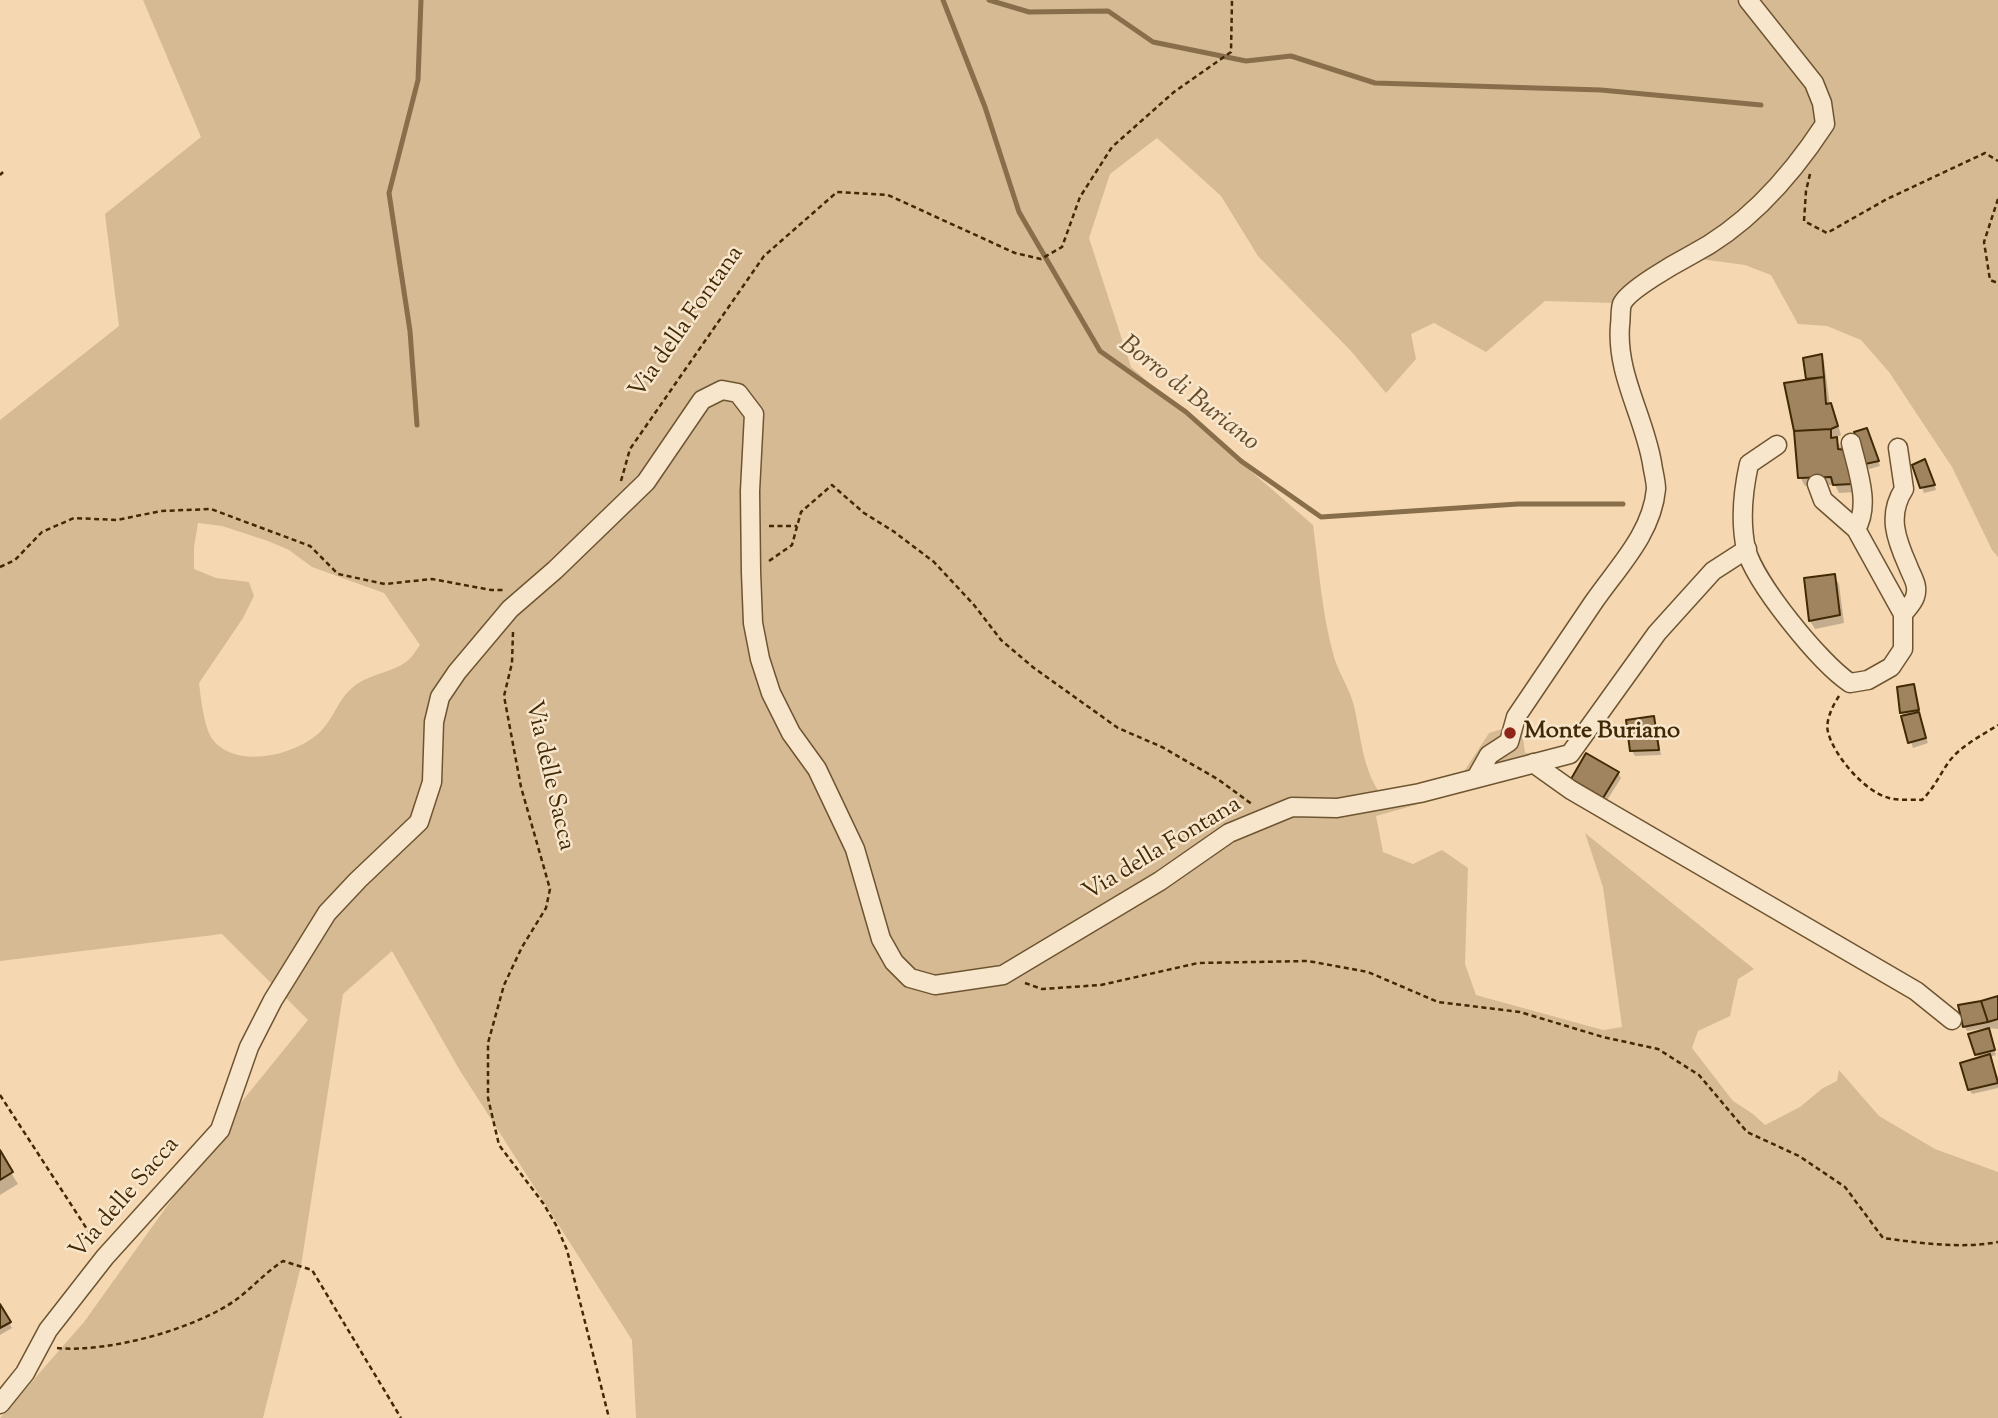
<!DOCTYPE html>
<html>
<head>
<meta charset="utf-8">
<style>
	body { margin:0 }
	canvas { display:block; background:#f5d8b1 }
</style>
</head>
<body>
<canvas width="1998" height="1418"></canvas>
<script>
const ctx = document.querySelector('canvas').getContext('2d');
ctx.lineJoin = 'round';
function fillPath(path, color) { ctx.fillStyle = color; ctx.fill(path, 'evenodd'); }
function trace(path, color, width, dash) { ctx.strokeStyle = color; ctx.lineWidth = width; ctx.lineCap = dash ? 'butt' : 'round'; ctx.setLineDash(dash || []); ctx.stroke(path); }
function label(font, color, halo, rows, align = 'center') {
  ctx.font = font + ' "Sorts Mill Goudy",serif'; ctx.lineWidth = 5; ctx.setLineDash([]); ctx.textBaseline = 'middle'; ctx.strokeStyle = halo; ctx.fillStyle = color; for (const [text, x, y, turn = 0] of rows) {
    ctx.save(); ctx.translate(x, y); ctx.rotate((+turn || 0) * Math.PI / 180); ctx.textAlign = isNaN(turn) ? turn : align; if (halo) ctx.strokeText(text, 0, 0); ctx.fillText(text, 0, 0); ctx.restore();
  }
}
const green = new Path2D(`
	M143 0H1998V557L1992 550 1952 467 1889 372 1861 340 1827 326 1798 324 1771 275 1745 265 1693 258C1679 268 1646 286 1636 298 1607 335 1637 382 1648 419 1656 448 1663 484 1654 514 1638 570 1585 627 1552 675 1542 689 1525 708 1523 726 1522 734 1524 744 1525 753L1551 752 1530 773 1376 816 1383 852 1413 864 1442 850 1468 868 1465 964 1476 995 1603 1030 1622 1027 1603 887 1585 833 1754 969 1738 979 1730 1016 1698 1031 1692 1048 1733 1101 1753 1114 1765 1125 1800 1107 1823 1088 1837 1081 1839 1070 1879 1116 1935 1149 1998 1172V1418H636L632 1340 459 1069 392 951 343 994 301 1266 263 1418H0L84 1322 243 1100 308 1020 222 934 0 961V420L119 326 105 214 201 137ZM1157 138 1221 196 1258 256 1351 351 1386 393 1416 359 1411 334 1434 323 1486 352 1545 301 1613 303 1614 355 1648 462 1652 484 1650 503 1642 525 1505 728 1489 733 1461 776 1380 793C1362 768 1361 735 1354 706 1350 689 1339 674 1334 657 1322 614 1319 569 1313 525L1131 367 1089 238 1110 174ZM198 523 222 526 268 541 289 550 312 567 384 593 420 645C416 650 412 658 406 662 392 672 372 674 357 684 338 697 335 717 321 731 297 755 237 770 213 740 204 729 201 698 199 683L243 618 254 596 249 582 216 578 194 569V547Z`);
const shadow = new Path2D(`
	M1821 356 1824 361 1830 406 1835 414 1841 435 1835 438 1841 447 1855 492 1839 493 1835 485 1805 486 1800 477 1809 381 1808 378Z
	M1869 435 1880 466 1869 469 1866 463Z
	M1915 466H1928L1936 490 1924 493Z
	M1834 576 1839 584 1844 623 1815 629 1810 621 1806 580Z
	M1913 686 1921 715H1919L1928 743 1913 748 1903 718 1899 688Z
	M1653 718 1656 723 1661 755 1635 756 1632 751Z
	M1618 773 1621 778 1606 802 1576 784 1573 779Z
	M1998 997V1029L1987 1028 1996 1055 1990 1057 1998 1077V1088L1972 1094 1969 1089 1980 1059 1977 1054 1986 1031V1028L1967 1031 1964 1026Z
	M0 1155 18 1184 0 1195Z
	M0 1308 12 1328 0 1335Z`);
const stream = new Path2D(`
	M943 0 985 107 1019 212 1100 351 1186 412 1241 461 1321 517 1518 504H1623
	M989 0 1029 12 1108 11 1153 42 1246 61 1291 56 1375 83 1601 90 1761 105
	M417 425 410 331 389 193 418 80 421 0`);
const building = new Path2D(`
	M1822 354 1824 377 1806 379 1803 358Z
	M1824 377 1826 404 1831 403 1838 426 1831 429 1794 431 1784 383Z
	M1867 428 1879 461 1865 464 1854 432Z
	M1831 429V438L1837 437 1838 449 1846 450 1852 484 1833 485 1831 477 1798 478 1794 431Z
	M1925 459 1935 485 1920 488 1912 465Z
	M1835 574 1840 615 1809 621 1804 578Z
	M1914 684 1919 710 1900 713 1897 687Z
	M1919 712 1926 738 1908 743 1901 716Z
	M1654 716 1659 750 1630 751 1626 720Z
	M1586 753 1619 772 1603 798 1571 779Z
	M1998 996V1019L1988 1022 1981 1001Z
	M1981 1001 1988 1022 1963 1027 1958 1005Z
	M1989 1028 1995 1050 1975 1055 1968 1034Z
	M1990 1054 1998 1083 1968 1090 1960 1063Z
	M0 1150 13 1172 0 1180Z
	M0 1304 11 1322 0 1328Z`);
const path = new Path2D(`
	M1810 174 1806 191 1804 221 1827 233 1887 199 1985 153 1998 161
	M0 175 3 172
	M1998 199 1984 242 1990 280 1998 283
	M621 481 630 449 764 256 837 192 888 195 1015 253 1041 259 1062 247 1080 197 1112 147 1174 92 1231 52 1232 0
	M769 526H797
	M769 561 792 545 801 512 832 485 864 513 893 531 934 562 974 605 1001 640 1034 668 1118 728 1162 747 1219 780 1253 805
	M0 567 15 560 42 532 74 518 117 520 161 511 211 509 310 546 338 574 385 584 432 579 491 590H504
	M513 632 512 663 504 696 521 787 550 889 546 908 522 947 504 985 488 1043V1098L499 1145 543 1203 556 1225 567 1250 609 1418
	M1839 696C1833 705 1825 721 1828 732 1834 756 1865 792 1889 798 1899 801 1912 799 1922 800 1934 788 1939 776 1948 763 1960 746 1981 736 1998 725
	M1025 983 1042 989 1101 985 1198 963 1308 961 1368 972 1438 1002 1520 1012 1603 1037 1658 1049 1699 1075 1747 1132 1799 1156 1845 1187 1883 1238C1920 1243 1961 1249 1998 1242
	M0 1095 96 1243
	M57 1348C108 1353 196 1329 237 1299 253 1287 266 1272 283 1261L312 1270 401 1418`);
const minor = new Path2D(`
	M1851 443C1857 469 1871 505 1856 529
	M1777 445 1749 464C1743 491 1740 521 1746 549 1755 583 1820 663 1850 683L1868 680 1891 667 1903 649V614L1856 529 1823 500 1817 484
	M1898 448 1904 489C1887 515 1896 539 1908 566 1912 577 1919 585 1915 597 1913 603 1907 609 1903 614
	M1533 763 1571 790 1916 991 1952 1020
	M1476 778 1489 755 1509 742 1516 717C1542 679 1567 641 1593 603 1617 568 1652 534 1656 489 1656 481 1653 471 1652 463 1644 416 1616 374 1620 325 1621 319 1620 310 1622 304 1628 290 1676 263 1691 255 1747 226 1791 176 1825 124L1822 103 1814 83 1748 0
	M0 1404 25 1373 48 1330 105 1257 220 1130 249 1047 273 1000 327 913 358 880 419 822 432 782 434 722 440 697 457 672 510 609 555 570 646 482 702 400 722 390 738 393 754 414 750 491 751 572 753 623 760 659 771 693 791 733 817 769 855 849 881 939 894 962 910 978 935 985 1003 975 1160 881 1229 833 1292 807 1337 808 1420 793 1570 754 1657 633 1713 571 1747 549`);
const markers = [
	[1510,733,7,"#8f2418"]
];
const streetNames = [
	["Via della Fontana",688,323,-55],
	["Via delle Sacca",548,776,77],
	["Via della Fontana",1163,850,-31],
	["Via delle Sacca",126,1199,-49]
];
const poiNames = [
	["Monte Buriano",1524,733]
];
const waterNames = [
	["Borro di Buriano",1188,395,38]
];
fillPath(green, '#d6ba94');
fillPath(shadow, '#0003');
trace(stream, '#886e4a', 5);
fillPath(building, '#9f845f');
trace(building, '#412906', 2);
trace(minor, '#6e5531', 21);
trace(path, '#412906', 2.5, [5, 3.5]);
trace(minor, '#f8e6cc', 18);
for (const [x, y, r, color] of markers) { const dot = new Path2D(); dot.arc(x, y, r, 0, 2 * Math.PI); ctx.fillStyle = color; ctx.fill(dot); trace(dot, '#f8e6cc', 2.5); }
label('24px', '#412906', '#f8e6cc', streetNames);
label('bold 24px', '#412906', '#f8e6cc', poiNames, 'left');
label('italic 26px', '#654c28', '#f8e6cc', waterNames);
</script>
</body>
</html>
